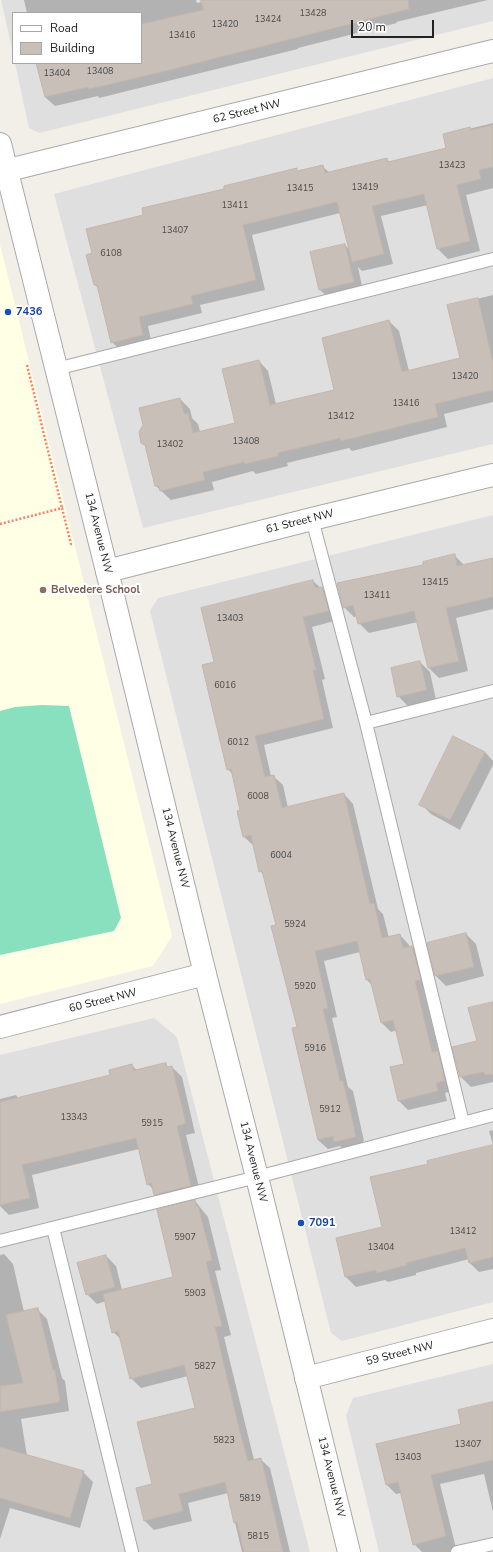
<!DOCTYPE html>
<html>
<head>
<meta charset="utf-8">
<style>
	body { margin:0 }
	#map { position:relative; width:493px; height:1552px; overflow:hidden; background:#f2efe9; font-family:"Nunito Sans",sans-serif }
	canvas { display:block }
	.legend { position:absolute; left:12px; top:12px; width:130px; height:52px; box-sizing:border-box; background:#fff; border:1px solid #a7a7a7; margin:0; padding:5px 7px; list-style:none; font-size:12px; color:#222 }
	.legend li { display:flex; align-items:center; gap:8px; height:20px }
	.legend b { width:20px; border:1px solid #a7a7a7 }
	.scale { position:absolute; left:351px; top:20px; width:83px; height:18px; box-sizing:border-box; border:2px solid #222; border-top:0; padding-left:5px; font-size:12px; line-height:14px; white-space:nowrap; color:#222; -webkit-text-stroke:3px #fff; paint-order:stroke }
</style>
</head>
<body>
<div id="map">
<canvas width="493" height="1552"></canvas>
<ul class="legend">
<li><b style="height:5px;background:#fff"></b>Road</li>
<li><b style="height:11px;background:#c7bfb8"></b>Building</li>
</ul>
<div class="scale">20 m</div>
</div>
<script>
const ctx = document.querySelector('canvas').getContext('2d');
ctx.lineJoin = 'round';
function fillPath(path, color) { ctx.fillStyle = color; ctx.fill(path, 'evenodd'); }
function trace(path, color, width, dash) { ctx.strokeStyle = color; ctx.lineWidth = width; ctx.lineCap = dash ? 'butt' : 'round'; ctx.setLineDash(dash || []); ctx.stroke(path); }
function label(font, color, halo, rows, align = 'center') {
  ctx.font = font + ' "Nunito Sans",sans-serif'; ctx.lineWidth = 4; ctx.setLineDash([]); ctx.textBaseline = 'middle'; ctx.strokeStyle = halo; ctx.fillStyle = color; for (const [text, x, y, turn = 0] of rows) {
    ctx.save(); ctx.translate(x, y); ctx.rotate((+turn || 0) * Math.PI / 180); ctx.textAlign = isNaN(turn) ? turn : align; if (halo) ctx.strokeText(text, 0, 0); ctx.fillText(text, 0, 0); ctx.restore();
  }
}
const residential = new Path2D(`
	M1 0H493V21L39 133 29 128 15 63H141V13H13V53Z
	M493 78V444L143 528 54 194Z
	M493 515V1302L342 1341 331 1333 150 611 158 598Z
	M154 1018 177 1037 310 1552H0V1055Z
	M493 1364V1552H379L346 1416 353 1398Z`);
const education = new Path2D(`
	M0 245 172 936 153 966 0 1004Z`);
const pitch = new Path2D(`
	M42 705 69 706 121 918 114 931 0 955V711L15 707Z`);
const shadow = new Path2D(`
	M24 0H196L197 3 210 0H488L396 22 397 23 298 48V49L99 98 98 96 55 106 45 97 38 63H141V13H27Z
	M493 123V188L466 195 480 251 448 259 438 249 428 205 381 216 393 264 362 271 358 267 363 291 330 299 320 290 345 245 350 250 340 213 252 235 265 290 200 305 202 313 148 326 152 345 122 352 112 342 100 290 95 285 93 254 144 216 225 189 296 170 299 172 322 166 330 173 387 160 390 162 447 149 444 135Z
	M493 295V402L444 414 447 427 352 451 349 448 287 463 288 466 256 474 253 471 212 482 214 490 171 500 156 486 146 446 142 443 180 399 190 409 192 418 198 424 200 432 236 424 259 361 268 371 276 404 335 391 389 321 399 331 409 371 461 359 448 306Z
	M454 555 464 565 493 559V609L456 618 468 671 439 678 429 668 418 622 369 633 359 623 357 616 354 617 344 607 424 565Z
	M313 581 331 597 338 620 312 627 325 679 322 680 333 728 264 745 271 776H273L283 785 288 808 344 794 353 804 378 909 383 914 389 938 400 935 409 945 410 948 412 947 422 957 430 989 424 991 439 1053 447 1061 454 1090 445 1093 447 1101 408 1110 398 1100 405 1065 397 1030 391 1032 381 1022 372 985 367 980 360 952 324 961 337 1017 332 1018 348 1087 353 1091 364 1141H363L364 1147 345 1151 340 1146 328 1149 318 1140 298 1027 277 925 265 876 260 871 254 846 244 837 242 811 233 775 228 769 215 663Z
	M420 662 430 672 436 700 408 706 398 696Z
	M485 752 493 761V765L460 830 431 814 421 804Z
	M466 934 476 944 484 976 446 986 436 976 428 943Z
	M493 1046V1082L471 1087 461 1077 454 1048Z
	M165 1064 169 1068 172 1067 182 1077 195 1133 186 1135 201 1195 165 1204 155 1194 154 1190 148 1184 139 1149 32 1175 39 1208 9 1215 0 1206V1099L16 1095 19 1099 112 1076 132 1066 137 1070Z
	M493 1130V1145L489 1131Z
	M493 1146V1269L479 1272 469 1262V1259L416 1273V1275L388 1282 385 1280 356 1287 346 1277 337 1239 383 1228 429 1164Z
	M195 1201 208 1217 221 1270 215 1271 231 1335 224 1337 254 1460 260 1459 270 1468 290 1552H242L228 1493 188 1503 192 1521 154 1530 144 1520 153 1484 196 1409 188 1376 141 1388 131 1378 122 1340 113 1332 106 1301 97 1304 87 1294 106 1256 116 1266 122 1290 174 1278Z
	M4 1254 13 1264 24 1312 37 1309 47 1319 62 1378 65 1381 69 1411 21 1419 27 1456 83 1472 93 1482 80 1528 10 1508 0 1539V1255Z
	M493 1403V1512L484 1474 440 1484 457 1552H422L414 1544 402 1493 396 1494 387 1485 462 1424Z`);
const building = new Path2D(`
	M201 0H408L409 9 162 72 89 89 88 87 45 97 36 63H141V24L203 10Z
	M493 125V167L479 170 481 179 457 185 470 241 437 249 424 194 372 206 384 254 352 262 337 202 243 225 256 280 191 296 193 304 139 317 143 335 111 343 97 285H94L86 255 92 253 86 229 143 215 142 208 224 189V186L297 168V171L323 165 325 173 387 158 388 162 446 148 443 134 470 127 471 130Z
	M345 244 354 282 319 290 310 252Z
	M478 298 493 363V390L435 404 438 417 341 441 340 438 278 453V456L245 464 244 462 203 472 205 480 160 491 159 486H155L145 445 141 443 139 432 143 425 139 408 180 398 184 414 188 413 193 433 235 423 222 369 259 360 270 405 334 390 322 338 389 320 402 372 460 358 447 305Z
	M455 554 457 566 493 558V597L446 608 459 661 428 668 414 611 358 624 353 605 343 608 337 583 423 565V562Z
	M313 580 315 588 322 587 329 611 303 617 316 670H313L324 719 255 736 265 777 274 775 282 808 344 793 370 904 374 903 382 938 400 934 403 948 412 946 421 980 415 981 432 1052 438 1051 445 1081 436 1083 438 1091 398 1101 390 1067 404 1064 393 1020 381 1023 370 979 366 980 357 941 315 951 328 1008 323 1009 340 1081H343L355 1131H354L356 1137 334 1142 333 1136 318 1140 292 1028 297 1027 271 926 276 925 262 871 259 872 251 835 243 837 237 811 240 810 231 769 227 770 202 665 214 662 201 608Z
	M420 661 427 690 397 697 391 668Z
	M453 736 485 752 450 820 419 805Z
	M466 933 474 967 435 976 427 943Z
	M493 1002V1074L485 1075 484 1072 460 1077 452 1047 477 1041 468 1008Z
	M166 1063 167 1067 172 1066 186 1123 177 1126 191 1186 154 1195 151 1183 147 1185 136 1138 22 1165 30 1198 0 1205V1102L110 1075 109 1070 132 1064 134 1070Z
	M493 1145V1257L469 1263 465 1248 406 1263 407 1265 377 1273 376 1270 345 1277 336 1238 382 1227 370 1177 428 1164 427 1161Z
	M195 1200 196 1206H198L212 1260 206 1262 222 1326 215 1327 239 1428 248 1461 261 1458 283 1552H244L237 1522 234 1523 225 1482 179 1494 183 1511 144 1521 136 1488 152 1484 137 1422 195 1408 184 1365 130 1379 118 1331 112 1333 103 1294 173 1277 157 1210Z
	M106 1255 115 1287 86 1295 77 1263Z
	M38 1308 53 1370H55L60 1402 0 1412V1386L23 1383 6 1315Z
	M493 1402V1460L431 1475 446 1536 413 1545 398 1482 386 1485 376 1444 461 1424 458 1410Z
	M0 1447 84 1471 70 1518 0 1498Z`);
const path = new Path2D(`
	M27 365 62 508
	M0 524 62 508 71 544H73`);
const service = new Path2D(`
	M56 369 493 259
	M312 519 366 723 463 1123
	M366 723 493 691
	M53 1228 132 1552
	M0 1241 257 1177 493 1115
	M457 1552 493 1544`);
const minor = new Path2D(`
	M0 172 493 51
	M107 571 312 519 493 475
	M0 1027 205 974
	M306 1378 493 1330`);
const tertiary = new Path2D(`
	M0 144 107 571 205 974 257 1177 349 1552`);
const markers = [
	[8,312,4,"#1a4fb4"],
	[43,590,4,"#8d6e63"],
	[301,1223,4,"#1a4fb4"]
];
const numberNames = [
	["13428",313,14],
	["13424",268,20],
	["13420",225,25],
	["13416",182,36],
	["13408",100,72],
	["13404",57,74],
	["13423",452,166],
	["13419",365,188],
	["13415",300,189],
	["13411",235,206],
	["13407",175,231],
	["6108",111,254],
	["13420",465,377],
	["13416",406,404],
	["13412",341,417],
	["13408",246,442],
	["13402",170,445],
	["13415",435,583],
	["13411",377,596],
	["13403",230,619],
	["6016",225,686],
	["6012",238,743],
	["6008",258,797],
	["6004",281,856],
	["5924",295,925],
	["5920",305,987],
	["5916",315,1049],
	["5912",330,1110],
	["13343",74,1118],
	["5915",152,1124],
	["13412",463,1232],
	["5907",185,1238],
	["13404",381,1248],
	["5903",195,1294],
	["5827",205,1367],
	["5823",224,1441],
	["13407",468,1445],
	["13403",408,1458],
	["5819",250,1499],
	["5815",258,1537]
];
const streetNames = [
	["62 Street NW",247,112,-14],
	["61 Street NW",300,522,-14],
	["134 Avenue NW",98,533,76],
	["134 Avenue NW",175,848,76],
	["60 Street NW",103,1001,-14],
	["134 Avenue NW",253,1162,76],
	["59 Street NW",400,1354,-14],
	["134 Avenue NW",331,1477,76]
];
const transitNames = [
	["7436",16,312],
	["7091",309,1223]
];
const educationNames = [
	["Belvedere School",51,590]
];
fillPath(residential, '#e0dfdf');
fillPath(education, '#ffffe5');
fillPath(pitch, '#88e0be');
fillPath(shadow, '#0003');
fillPath(building, '#c7bfb8');
trace(building, '#c4b6ab', 1);
trace(service, '#a9a9a9', 14);
trace(minor, '#a9a9a9', 24);
trace(tertiary, '#a9a9a9', 24);
trace(path, '#fa8072', 2.5, [2, 2]);
trace(service, '#fff', 12);
trace(minor, '#fff', 22);
trace(tertiary, '#fff', 22);
for (const [x, y, r, color] of markers) { const dot = new Path2D(); dot.arc(x, y, r, 0, 2 * Math.PI); ctx.fillStyle = color; ctx.fill(dot); trace(dot, '#fff', 1.5); }
label('9px', '#4b4948', null, numberNames);
label('11px', '#222', '#fff', streetNames);
label('bold 11px', '#164399', '#fff', transitNames, 'left');
label('bold 11px', '#785e54', '#fff', educationNames, 'left');
</script>
</body>
</html>
